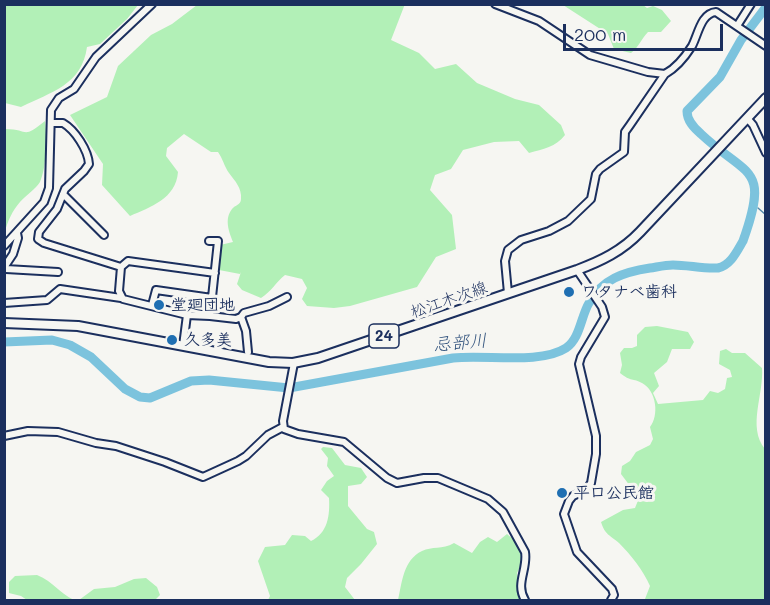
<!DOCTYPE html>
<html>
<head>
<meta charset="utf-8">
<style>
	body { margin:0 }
	#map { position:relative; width:770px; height:605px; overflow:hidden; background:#f6f6f2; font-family:Mali,sans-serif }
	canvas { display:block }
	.frame { position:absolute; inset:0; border:6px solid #1b2f5e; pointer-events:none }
	.scale { position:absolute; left:563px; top:24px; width:160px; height:27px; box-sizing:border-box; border:3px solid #1b2f5e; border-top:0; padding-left:8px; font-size:18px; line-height:21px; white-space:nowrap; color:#1b2f5e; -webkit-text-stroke:4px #f6f6f2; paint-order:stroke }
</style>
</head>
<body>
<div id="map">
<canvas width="770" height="605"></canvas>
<div class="frame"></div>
<div class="scale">200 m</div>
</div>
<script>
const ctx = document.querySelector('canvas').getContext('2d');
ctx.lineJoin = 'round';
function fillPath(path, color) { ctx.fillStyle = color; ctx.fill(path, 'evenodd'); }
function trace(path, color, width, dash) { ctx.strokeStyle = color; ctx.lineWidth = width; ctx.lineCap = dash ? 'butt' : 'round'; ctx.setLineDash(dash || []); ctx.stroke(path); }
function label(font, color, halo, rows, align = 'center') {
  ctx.font = font + ' Mali,"Klee One",sans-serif'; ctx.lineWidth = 6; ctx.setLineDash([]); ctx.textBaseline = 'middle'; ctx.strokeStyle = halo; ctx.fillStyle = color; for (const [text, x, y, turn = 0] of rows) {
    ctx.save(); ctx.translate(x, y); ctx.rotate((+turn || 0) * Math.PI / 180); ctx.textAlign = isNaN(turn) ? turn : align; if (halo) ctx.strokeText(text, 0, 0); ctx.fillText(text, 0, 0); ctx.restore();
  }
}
const green = new Path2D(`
	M405 4 391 40 419 53 435 69 456 64 477 83 515 99 539 105 561 125 565 135C556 147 543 149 529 153L519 141 494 142 463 150 451 169 435 175 430 190 452 215 456 249 436 257 417 287 350 306 334 308 307 306 302 299 307 288 302 279 285 275C276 282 271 292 261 298L242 290 237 284 241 272 240 274 219 270 220 245 233 242C229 232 224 219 232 209 235 205 241 205 241 199 242 188 235 181 229 173 224 166 223 159 218 152H211L184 134 167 148 166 156 178 172C176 199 150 207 130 216L102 185 103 164 70 115 107 97 118 66 151 35 172 24 197 5Z
	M4 5 5 4 138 5 127 19 100 44 87 47C82 85 51 92 21 107L5 103Z
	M643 5 647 8 653 6 662 10 671 21 661 32H648C641 39 639 47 631 53L614 49 608 34 563 5Z
	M45 121C47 137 47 166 40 182 36 189 26 195 20 202 12 211 8 221 5 231V129C30 129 21 140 45 121Z
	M657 326 688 332 694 342 690 349H672L667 362 654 373 659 386 653 393 658 404 703 400 710 391 718 393 725 389 727 378 732 377 730 370 719 364 720 351 726 349 732 353H745L762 368C764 395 747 427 765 449V600H643L645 599 650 586C643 570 631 555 619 543 610 535 605 535 601 522L623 510 635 508 639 498 621 474 622 466 630 461 636 452 650 445 653 439 650 427C659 416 657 391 642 383 633 378 631 382 620 373L622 365 620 353 624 348H632L637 346V335L645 327Z
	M323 447 332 448 345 465 361 468 367 477 361 484 348 486V506L367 529 374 532 377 544 361 564 347 578 345 587 355 600H268L270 596 258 561 265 547 285 545 292 535 305 536 311 541C328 533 330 515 329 498L321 490 327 481 334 476 327 466 328 458 321 449Z
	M507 534 514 540 522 553 523 560 517 573 520 600H398C402 583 403 560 422 551 432 546 442 550 454 543L472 553 480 542 488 537 497 542Z
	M37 575C54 582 58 592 74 600H27L21 596 9 593V582L15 576Z
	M146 578 157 587 160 595 155 600H79L94 589 115 587 134 579Z`);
const stream = new Path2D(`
	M758 208 766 215`);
const river = new Path2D(`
	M4 342 52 340 70 345 91 357 125 389 140 397 150 398 191 381 209 380 289 388 453 358C484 354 540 365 566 348 580 339 581 316 589 303 602 279 624 272 650 268 657 267 665 265 673 265 688 265 703 269 718 268 731 265 737 251 743 241 770 165 748 178 701 134 694 128 687 121 687 111L720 77 741 40 766 7`);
const minor = new Path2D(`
	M495 4 539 21 590 55 648 72 665 74
	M737 26 751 4
	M747 118 753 125 766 153
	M51 123H63C75 130 88 150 89 164L84 171 65 189 57 209 39 232 38 239 44 243 121 267
	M63 194 104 235
	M17 233 18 238 13 254 5 266 6 269 58 272
	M209 241H218L210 316 187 315 123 299 119 291 121 267 128 261 215 273
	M4 246 44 202 49 188 51 110 59 98 74 89 96 57 152 4
	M577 270 602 307 605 317 581 357 579 364 596 436V454L591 483 586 490 573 496 569 501 564 514 577 552 612 589 614 595 611 600
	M508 293 505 261 508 250 521 240 549 231 568 221 591 199 596 174 600 169 624 152 625 132 630 125 665 74C676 68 685 57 692 46 698 35 701 13 716 12L766 46
	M4 303 47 300 60 289 121 298
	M152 305 156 290 212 298
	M210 316 236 319 241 317 244 313 269 306 287 297
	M241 317 246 331 248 352
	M183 346 187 315
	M294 363 283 421 284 429 298 434 344 442 387 478 397 483 424 478H438L488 499 503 512 525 552C528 569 515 584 525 600
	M4 436 28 431 58 432 96 443 116 446 165 462 203 477 238 461 246 456 268 435 283 427`);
const major = new Path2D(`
	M4 323 78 326 269 362 293 363 318 358 577 270C601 261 622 251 640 232L766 98`);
const markers = [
	[569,292,6,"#1f6fb2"],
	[159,305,6,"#1f6fb2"],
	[172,340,6,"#1f6fb2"],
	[562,493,6,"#1f6fb2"]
];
const shields = [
	[384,336,30]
];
const shieldNames = [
	["24",384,336]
];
const poiNames = [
	["ワタナベ歯科",581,292],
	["堂廻団地",171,305],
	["久多美",184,340],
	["平口公民館",574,493]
];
const streetNames = [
	["松江木次線",449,300,-19]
];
const waterNames = [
	["忌部川",460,343,-5]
];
fillPath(green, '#b2f0b7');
trace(stream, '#58a', 1.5);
trace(river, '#7cc3dd', 9);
trace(minor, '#1b2f5e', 10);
trace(major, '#1b2f5e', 12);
trace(minor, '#f6f6f2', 6);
trace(major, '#f6f6f2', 8);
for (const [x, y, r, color] of markers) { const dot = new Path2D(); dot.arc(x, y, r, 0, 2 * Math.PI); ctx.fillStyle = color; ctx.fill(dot); trace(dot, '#f6f6f2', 2); }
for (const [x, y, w] of shields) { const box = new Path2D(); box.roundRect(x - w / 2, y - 12, w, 24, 4.5); ctx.fillStyle = '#f6f6f2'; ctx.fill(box); trace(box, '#1b2f5e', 1.5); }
label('bold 15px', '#1b2f5e', null, shieldNames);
label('bold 16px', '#1b2f5e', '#f6f6f2', poiNames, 'left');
label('16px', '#1b2f5e', '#f6f6f2', streetNames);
label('italic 18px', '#33547e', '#f6f6f2', waterNames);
</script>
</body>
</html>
